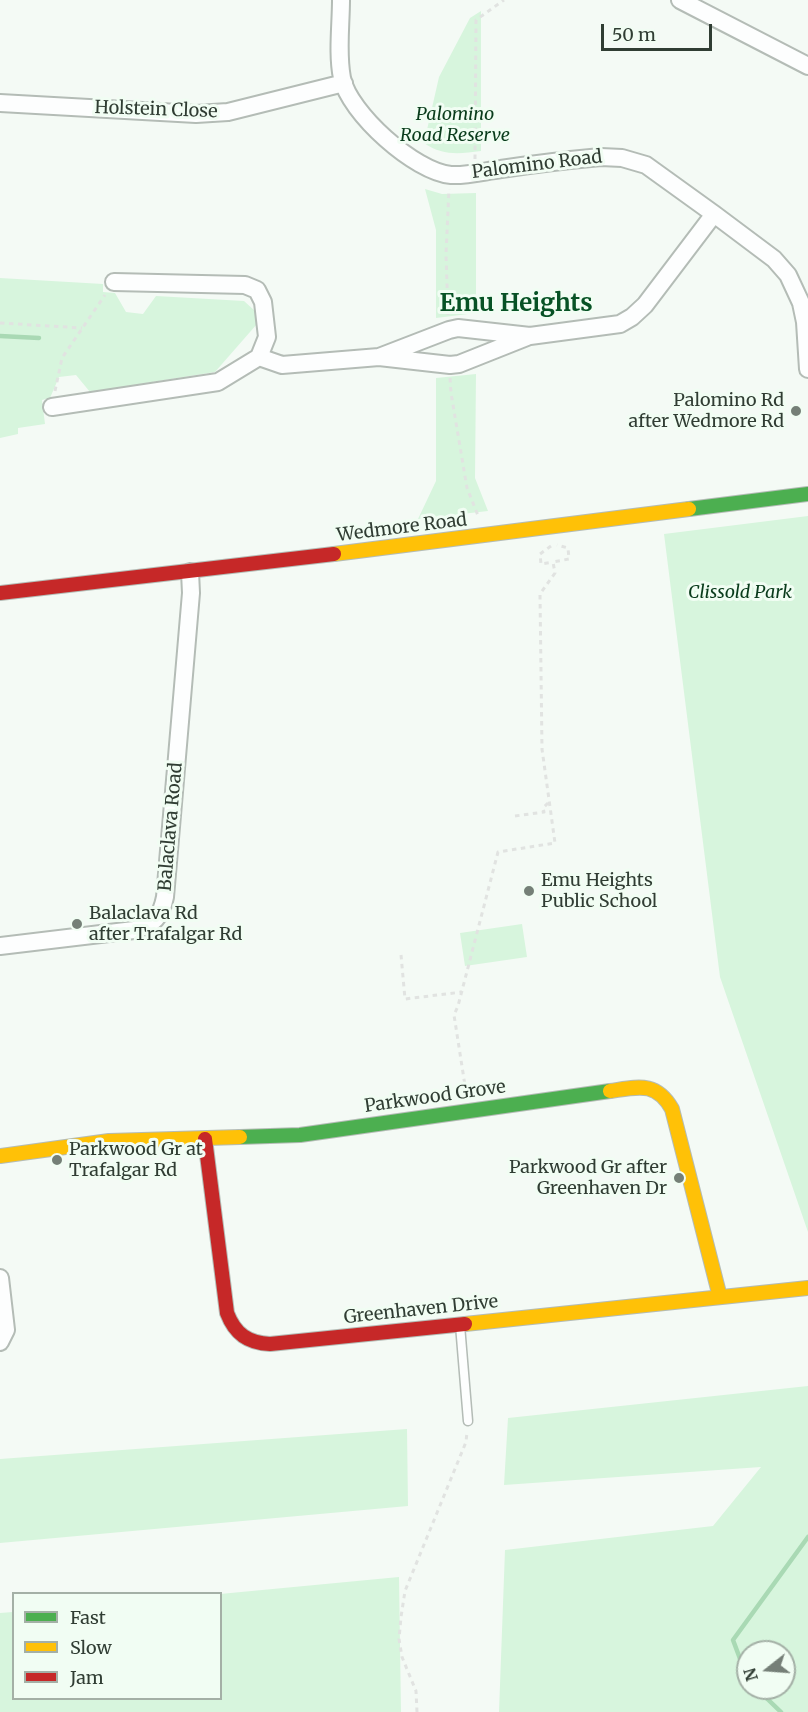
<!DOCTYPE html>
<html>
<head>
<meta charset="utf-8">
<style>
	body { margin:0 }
	#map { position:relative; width:808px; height:1712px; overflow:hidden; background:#f4faf5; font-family:Merriweather,serif }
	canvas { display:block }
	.legend { position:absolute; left:12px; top:1592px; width:210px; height:108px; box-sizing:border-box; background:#f1fdf3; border:2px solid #a4b0a6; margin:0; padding:8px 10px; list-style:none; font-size:18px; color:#303d33 }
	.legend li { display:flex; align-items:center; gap:12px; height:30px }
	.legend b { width:30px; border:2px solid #a4b0a6 }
	.north { position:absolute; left:736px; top:1640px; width:60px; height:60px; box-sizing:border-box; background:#f1fdf3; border:2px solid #a4b0a6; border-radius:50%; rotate:253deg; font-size:16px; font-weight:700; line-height:24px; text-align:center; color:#303d33 }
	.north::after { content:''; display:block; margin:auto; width:21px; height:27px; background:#757f77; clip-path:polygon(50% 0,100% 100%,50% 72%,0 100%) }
	.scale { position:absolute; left:601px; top:24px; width:111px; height:27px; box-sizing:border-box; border:3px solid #303d33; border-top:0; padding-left:8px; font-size:18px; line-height:21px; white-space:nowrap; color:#303d33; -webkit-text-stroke:4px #f1fdf3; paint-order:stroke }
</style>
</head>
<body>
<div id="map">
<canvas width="808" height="1712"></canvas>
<ul class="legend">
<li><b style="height:8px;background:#4caf50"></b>Fast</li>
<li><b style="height:8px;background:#ffc107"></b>Slow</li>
<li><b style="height:8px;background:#c62828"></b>Jam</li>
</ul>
<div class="north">N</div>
<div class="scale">50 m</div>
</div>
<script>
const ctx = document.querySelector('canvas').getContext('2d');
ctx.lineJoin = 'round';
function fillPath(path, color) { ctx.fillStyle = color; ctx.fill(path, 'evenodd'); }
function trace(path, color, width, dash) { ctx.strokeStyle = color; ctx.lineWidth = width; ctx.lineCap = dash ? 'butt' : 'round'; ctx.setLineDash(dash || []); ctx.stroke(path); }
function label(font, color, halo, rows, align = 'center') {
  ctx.font = font + ' Merriweather,serif'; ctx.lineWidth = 6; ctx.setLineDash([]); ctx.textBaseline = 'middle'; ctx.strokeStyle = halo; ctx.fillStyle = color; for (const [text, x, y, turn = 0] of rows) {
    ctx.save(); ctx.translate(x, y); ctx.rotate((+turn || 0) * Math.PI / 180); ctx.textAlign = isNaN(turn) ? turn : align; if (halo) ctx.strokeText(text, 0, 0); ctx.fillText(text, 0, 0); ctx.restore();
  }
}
const green = new Path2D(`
	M481 11V151C459 154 443 156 424 143L439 77 470 18Z
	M425 189 442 194 476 193V313L436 318V230Z
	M0 278 103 284V292L115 293 126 312 143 314 156 296 244 301 255 311 257 324 215 372 90 392 76 375 59 377 50 398 42 400 45 424 18 428V434L0 438Z
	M476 374 475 478 488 511 418 519 436 481V378Z
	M808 516V1232L720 977 664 534Z
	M522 924 527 957 465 966 460 933Z
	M808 1386V1712H499L505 1550 713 1526 761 1467 504 1485 508 1418ZM748 1652H784V1688H748Z
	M407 1429 408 1506 0 1543V1459Z
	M399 1577 401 1712H0V1613L13 1612 14 1698H220V1594Z`);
const stream = new Path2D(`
	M0 336 39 338
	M748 1680 733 1640 808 1537
	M756 1688 781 1712`);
const path = new Path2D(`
	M475 159 476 20 504 0
	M448 315 446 254 449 189
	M0 323 82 328
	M450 378 451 393 467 488 479 518
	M55 391 62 358 105 295
	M551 546 540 554 541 564 553 562
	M515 816 544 812 543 808 549 802
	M401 955 405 999 462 992
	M466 1092 454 1015 458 1006 498 852 555 843 542 749 540 594 555 573 553 562 569 559 568 548 557 545
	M417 1712 416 1691 402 1657 399 1639 401 1617 405 1591 466 1442 467 1432`);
const lane = new Path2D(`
	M460 1325 468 1421`);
const street = new Path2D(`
	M341 0C341 25 337 53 342 78 349 113 415 172 451 175 467 176 485 171 501 169 534 164 568 160 601 157L622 158 646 165 714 214 774 259 788 275 801 303 805 322 808 369
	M680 0 808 66
	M0 103 196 114 228 112 344 83
	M114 282 245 285 257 290 263 302 267 337 259 357
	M259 357 282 365 379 357 450 365 459 364 527 337
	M379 357 449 330 458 328 530 336 620 324 632 317 645 305 714 214
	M52 407 218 382 259 357
	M0 946 134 930C154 925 161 917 165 897L191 593 190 572
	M0 1278 6 1330 0 1342`);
const fast = new Path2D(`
	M689 509 808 494
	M240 1137 300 1135 610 1091`);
const slow = new Path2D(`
	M334 554 689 509
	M610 1091C638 1087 656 1081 672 1109L720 1297
	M0 1156 109 1141 240 1137
	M465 1324 808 1288`);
const jam = new Path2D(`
	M0 593 334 554
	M205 1139 227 1313C235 1334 248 1343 270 1344L465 1324`);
const markers = [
	[796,411,6,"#757f77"],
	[529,891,6,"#757f77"],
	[77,924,6,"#757f77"],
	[57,1160,6,"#757f77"],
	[679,1178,6,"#757f77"]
];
const streetNames = [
	["Holstein Close",156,110,2],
	["Palomino Road",537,165,-7],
	["Wedmore Road",402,528,-7],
	["Balaclava Road",171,827,-85],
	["Parkwood Grove",435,1097,-8],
	["Greenhaven Drive",421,1310,-6]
];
const parkNames = [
	["Palomino",455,115],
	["Road Reserve",455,136],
	["Clissold Park",740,593]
];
const poiNames = [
	["Palomino Rd",784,401,"right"],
	["after Wedmore Rd",784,422,"right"],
	["Emu Heights",541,881],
	["Public School",541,902],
	["Balaclava Rd",89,914],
	["after Trafalgar Rd",89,935],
	["Parkwood Gr at",69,1150],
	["Trafalgar Rd",69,1171],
	["Parkwood Gr after",667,1168,"right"],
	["Greenhaven Dr",667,1189,"right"]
];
const districtNames = [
	["Emu Heights",516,304]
];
fillPath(green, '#d7f5dd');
trace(stream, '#a9d9b4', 4.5);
trace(lane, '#b4bcb6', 11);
trace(street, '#b4bcb6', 20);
trace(fast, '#b4bcb6', 16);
trace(slow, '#b4bcb6', 16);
trace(jam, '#b4bcb6', 16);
trace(path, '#e1e3e1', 3, [4.5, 4.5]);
trace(lane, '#fdfefe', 8);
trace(street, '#fdfefe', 16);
trace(fast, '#4caf50', 14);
trace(slow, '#ffc107', 14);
trace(jam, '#c62828', 14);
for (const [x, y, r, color] of markers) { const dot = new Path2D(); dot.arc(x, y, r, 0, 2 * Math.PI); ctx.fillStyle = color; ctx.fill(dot); trace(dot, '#f1fdf3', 2); }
label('18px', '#303d33', '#f1fdf3', streetNames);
label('italic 18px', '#0a3c1c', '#f1fdf3', parkNames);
label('18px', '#303d33', '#f1fdf3', poiNames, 'left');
label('bold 24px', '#075225', '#f1fdf3', districtNames);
</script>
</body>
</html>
